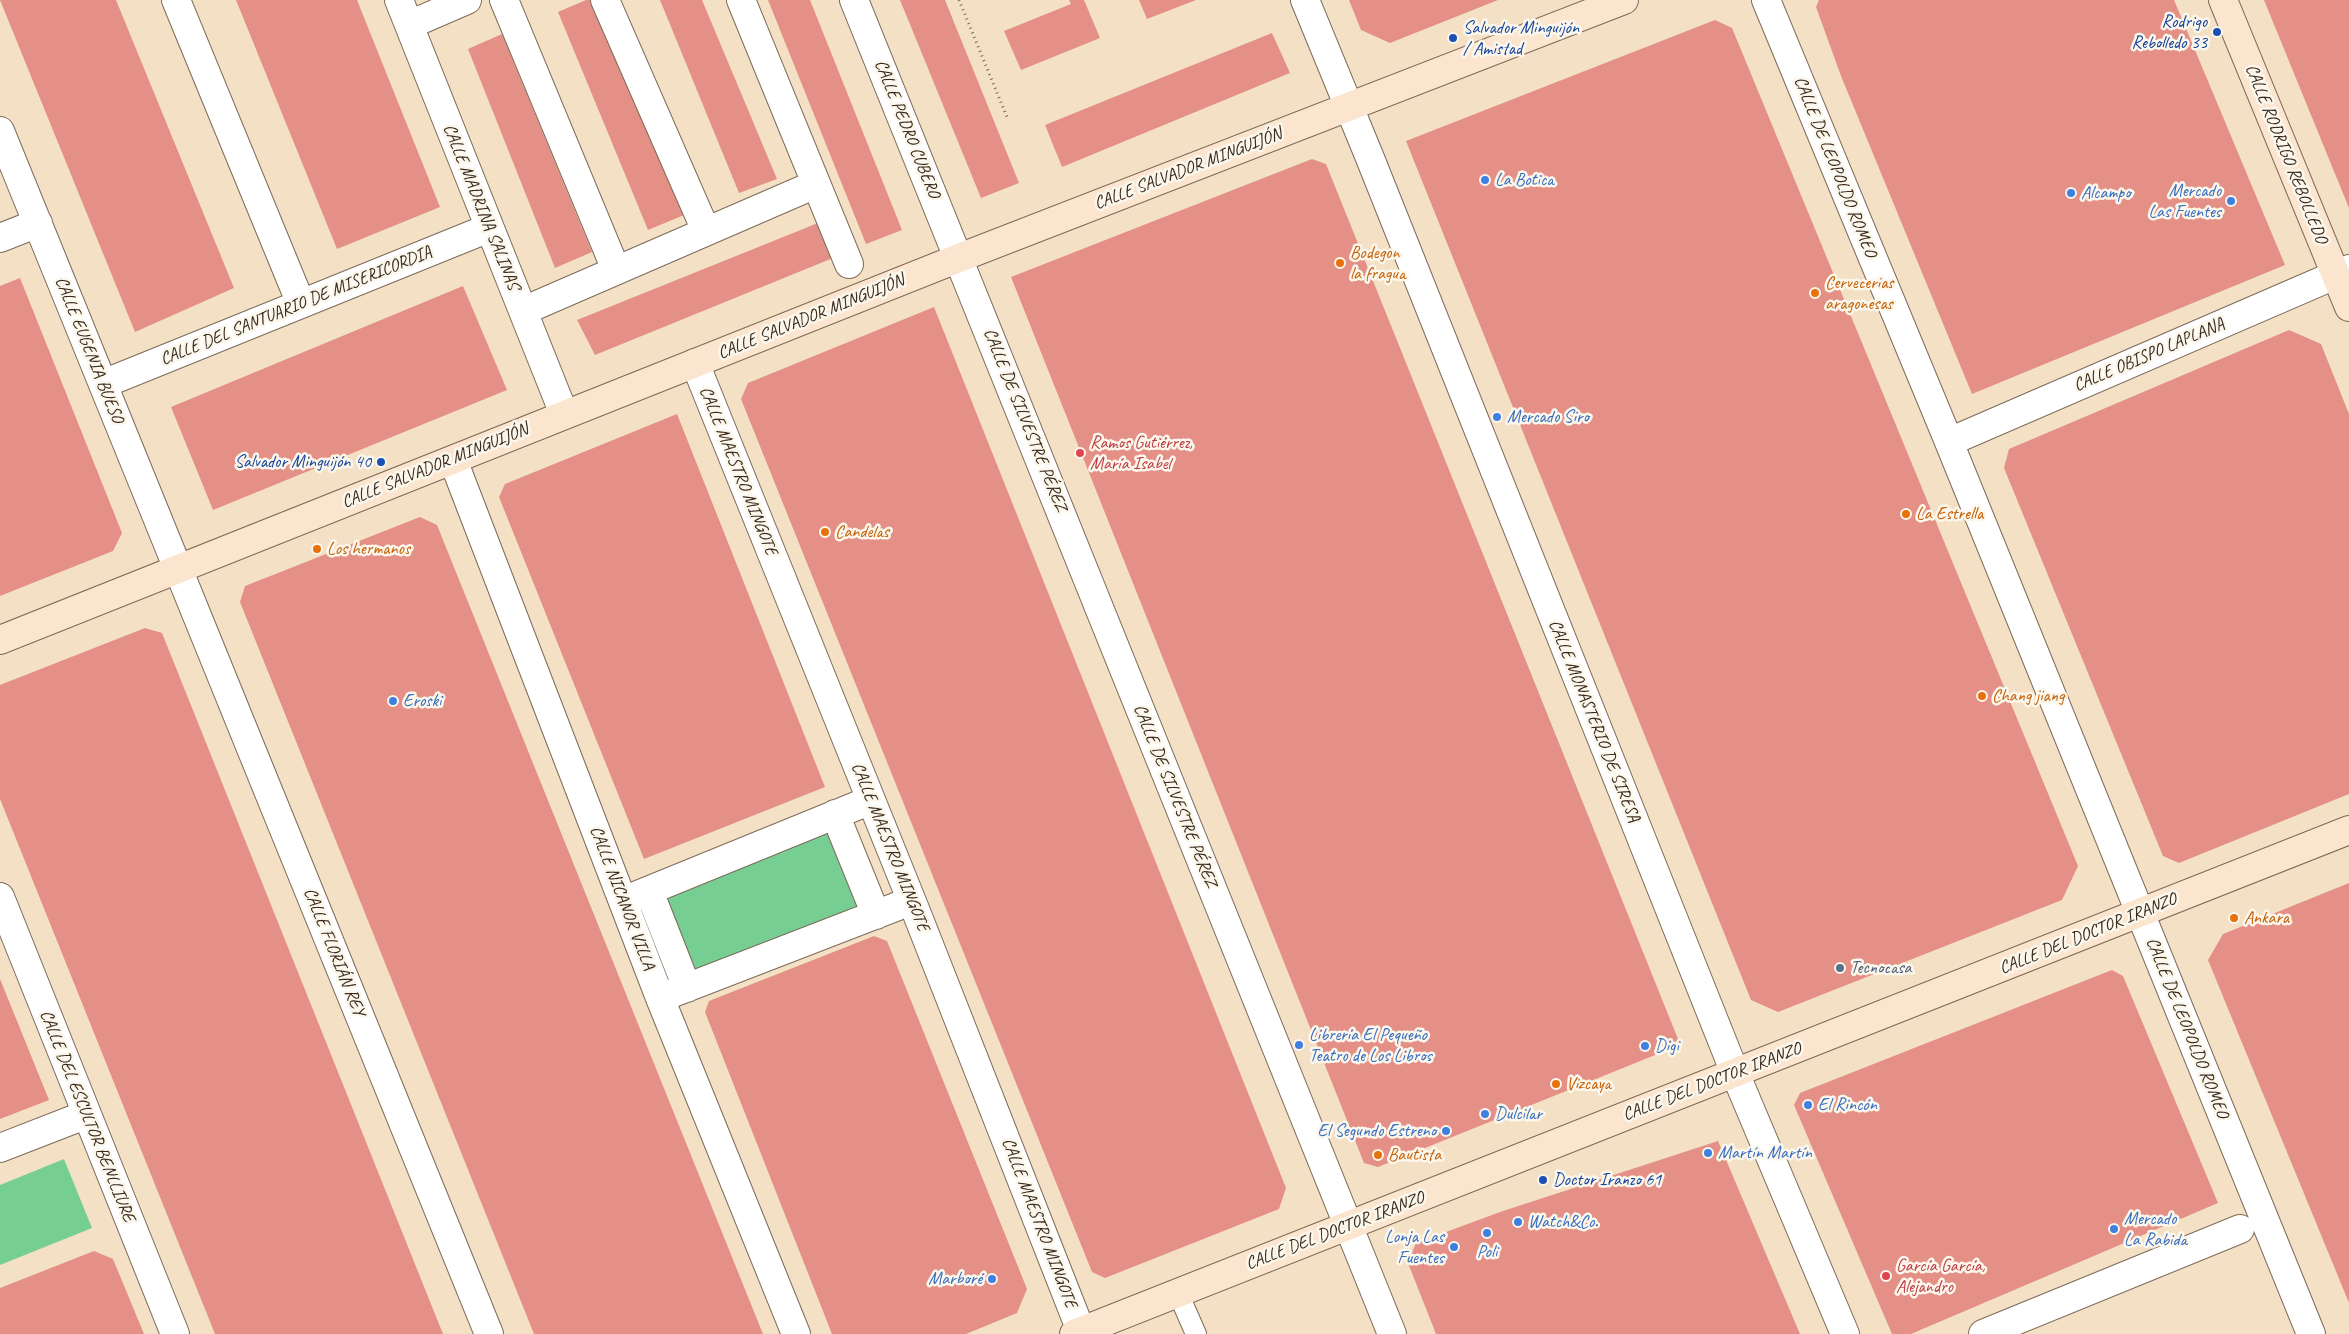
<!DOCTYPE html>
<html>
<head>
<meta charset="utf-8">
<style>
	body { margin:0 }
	canvas { display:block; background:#f4e0c5 }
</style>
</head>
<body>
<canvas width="2349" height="1334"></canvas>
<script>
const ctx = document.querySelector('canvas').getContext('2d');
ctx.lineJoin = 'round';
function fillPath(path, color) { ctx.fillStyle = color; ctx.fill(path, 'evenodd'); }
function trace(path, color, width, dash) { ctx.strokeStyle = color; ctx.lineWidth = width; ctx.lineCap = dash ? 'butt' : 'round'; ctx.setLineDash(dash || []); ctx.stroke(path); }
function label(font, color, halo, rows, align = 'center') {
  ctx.font = font + ' Caveat,sans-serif'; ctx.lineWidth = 5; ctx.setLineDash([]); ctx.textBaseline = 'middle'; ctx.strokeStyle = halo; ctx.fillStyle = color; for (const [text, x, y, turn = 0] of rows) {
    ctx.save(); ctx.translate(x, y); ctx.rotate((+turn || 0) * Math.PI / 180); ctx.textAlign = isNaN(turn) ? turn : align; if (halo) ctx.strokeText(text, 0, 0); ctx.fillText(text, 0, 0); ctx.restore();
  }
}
const green = new Path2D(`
	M835 829 865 905 694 974 662 900Z
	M64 1159 92 1228 0 1265V1185Z`);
const building = new Path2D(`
	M0 0H116L234 288 135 332Z
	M236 0H357L440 207 337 249Z
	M586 0H595L684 215 648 230 558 12Z
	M660 0H702L777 179 739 193Z
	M768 0H810L902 230 866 244Z
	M900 0H945L1019 183 981 198Z
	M1069 0H1084L1100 38 1021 70 1004 31 1071 4Z
	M1139 0H1196L1147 19Z
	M1349 0H1498L1390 43 1361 30Z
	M1819 0H2174L2285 265 1972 394 1841 76 1816 7Z
	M2264 0H2349V208Z
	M1715 20 1732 28 2078 866 2062 900 1778 1012 1751 1000 1406 141Z
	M1272 33 1290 73 1062 167 1045 125Z
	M502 34 592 252 555 268 468 49Z
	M1312 159 1326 164 1678 1039 1670 1049 1378 1167 1364 1163 1011 277Z
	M818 223 833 258 595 355 577 320Z
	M20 278 122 533 113 551 0 596V286Z
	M463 286 507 390 213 510 171 407Z
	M934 307 1286 1188 1279 1209 1105 1278 1092 1272 741 399 748 383Z
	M2289 330 2321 344 2349 414V794L2179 863 2163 856 2004 468 2009 449Z
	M677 414 825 787 644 859 499 497 505 484Z
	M420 517 437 525 763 1334H534L240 602 245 586Z
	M145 628 162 633 443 1334H215L0 799V685Z
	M2349 883V1303L2208 960 2223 934Z
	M874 936 887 941 1027 1289 1017 1313 966 1334H832L705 1012 709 1001Z
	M2112 970 2123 976 2218 1203 1911 1334H1892L1794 1105 1800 1093Z
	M0 979 49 1100 0 1119Z
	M1718 1141 1800 1334H1436L1408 1263 1416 1243 1503 1211Z
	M94 1251 113 1259 144 1334H0V1288Z`);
const path = new Path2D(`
	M959 0 1007 117`);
const lane = new Path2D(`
	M1178 1293 1196 1334`);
const street = new Path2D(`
	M176 0 301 304
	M399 0 564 414
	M504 0 616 270
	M605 0 706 231
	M741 0 849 264
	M854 0 1392 1334
	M1305 0 1370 158 1735 1073 1845 1334
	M1766 0 1949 442 2311 1334
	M409 25 467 0
	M0 131 489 1334
	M0 238 38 223
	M523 311 816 184
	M695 363 917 914 1081 1331
	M103 384 489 228
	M1949 442 2349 269
	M453 460 660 998 796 1334
	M835 814 876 915
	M649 891 687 988
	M0 897 175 1334
	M623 901 871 800
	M660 998 911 901
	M0 1148 85 1115
	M1983 1334 2240 1229`);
const secondary = new Path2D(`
	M2223 0 2349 307
	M0 640 959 258 1624 0
	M1074 1334 2349 830`);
const markers = [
	[2217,32,5,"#1a4fb4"],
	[1453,38,5,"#1a4fb4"],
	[1485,180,5,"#3f7fe0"],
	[2071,193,5,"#3f7fe0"],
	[2231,201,5,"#3f7fe0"],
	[1340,263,5,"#e8710a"],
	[1815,293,5,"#e8710a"],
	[1497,417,5,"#3f7fe0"],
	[1080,453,5,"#e0444e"],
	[381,462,5,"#1a4fb4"],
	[1906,514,5,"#e8710a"],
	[825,532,5,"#e8710a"],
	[317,549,5,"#e8710a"],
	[1982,696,5,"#e8710a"],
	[393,701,5,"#3f7fe0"],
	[2234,918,5,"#e8710a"],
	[1840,968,5,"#5c6f8a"],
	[1299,1045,5,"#3f7fe0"],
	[1645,1046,5,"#3f7fe0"],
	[1556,1084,5,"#e8710a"],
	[1808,1105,5,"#3f7fe0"],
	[1485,1114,5,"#3f7fe0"],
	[1446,1131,5,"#3f7fe0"],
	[1708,1153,5,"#3f7fe0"],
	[1378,1155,5,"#e8710a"],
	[1543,1180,5,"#1a4fb4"],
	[1518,1222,5,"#3f7fe0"],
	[2114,1229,5,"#3f7fe0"],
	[1487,1233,5,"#3f7fe0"],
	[1454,1247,5,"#3f7fe0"],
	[1886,1276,5,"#e0444e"],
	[992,1279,5,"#3f7fe0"]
];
const transitNames = [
	["Rodrigo",2207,22],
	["Rebolledo 33",2207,43],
	["Salvador Minguijón",1463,28,"left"],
	["/ Amistad",1463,49,"left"],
	["Salvador Minguijón 40",371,462],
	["Doctor Iranzo 61",1553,1180,"left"]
];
const streetNames = [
	["CALLE PEDRO CUBERO",907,129,68],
	["CALLE RODRIGO REBOLLEDO",2286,154,68],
	["CALLE DE LEOPOLDO ROMEO",1835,167,68],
	["CALLE SALVADOR MINGUIJÓN",1188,169,-21],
	["CALLE MADRINA SALINAS",481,207,68],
	["CALLE DEL SANTUARIO DE MISERICORDIA",296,306,-22],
	["CALLE SALVADOR MINGUIJÓN",811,317,-22],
	["CALLE EUGENIA BUESO",89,350,68],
	["CALLE OBISPO LAPLANA",2149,355,-23],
	["CALLE DE SILVESTRE PÉREZ",1025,420,68],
	["CALLE SALVADOR MINGUIJÓN",435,466,-22],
	["CALLE MAESTRO MINGOTE",738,471,68],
	["CALLE MONASTERIO DE SIRESA",1594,721,68],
	["CALLE DE SILVESTRE PÉREZ",1175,796,68],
	["CALLE MAESTRO MINGOTE",890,847,68],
	["CALLE NICANOR VILLA",622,898,69],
	["CALLE DEL DOCTOR IRANZO",2088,934,-22],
	["CALLE FLORIÁN REY",334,952,68],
	["CALLE DE LEOPOLDO ROMEO",2187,1028,68],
	["CALLE DEL DOCTOR IRANZO",1712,1082,-21],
	["CALLE DEL ESCULTOR BENLLIURE",87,1116,68],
	["CALLE MAESTRO MINGOTE",1039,1223,69],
	["CALLE DEL DOCTOR IRANZO",1335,1231,-21]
];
const shopNames = [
	["La Botica",1495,180],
	["Mercado",2221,191,"right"],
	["Las Fuentes",2221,212,"right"],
	["Alcampo",2081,193],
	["Mercado Siro",1507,417],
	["Eroski",403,701],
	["Librería El Pequeño",1309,1035],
	["Teatro de Los Libros",1309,1056],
	["Digi",1655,1046],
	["El Rincón",1818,1105],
	["Dulcilar",1495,1114],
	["El Segundo Estreno",1436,1131,"right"],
	["Martín Martín",1718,1153],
	["Mercado",2124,1219],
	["La Rabida",2124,1240],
	["Watch&Co.",1528,1222],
	["Lonja Las",1444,1237,"right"],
	["Fuentes",1444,1258,"right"],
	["Poli",1487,1252,"center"],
	["Marboré",982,1279,"right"]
];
const foodNames = [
	["Bodegon",1350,253],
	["la fragua",1350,274],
	["Cervecerias",1825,283],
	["aragonesas",1825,304],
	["La Estrella",1916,514],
	["Candelas",835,532],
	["Los hermanos",327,549],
	["Chang jiang",1992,696],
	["Ankara",2244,918],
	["Vizcaya",1566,1084],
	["Bautista",1388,1155]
];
const healthNames = [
	["Ramos Gutiérrez,",1090,443],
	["María Isabel",1090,464],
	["García García,",1896,1266],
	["Alejandro",1896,1287]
];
const serviceNames = [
	["Tecnocasa",1850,968]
];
fillPath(green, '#77ce93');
fillPath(building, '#e49086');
trace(lane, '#7c6a58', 22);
trace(street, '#7c6a58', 30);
trace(secondary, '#7c6a58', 30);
trace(path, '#7c6a58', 3, [1, 4]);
trace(lane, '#fff', 20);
trace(street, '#fff', 28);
trace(secondary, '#fce5cf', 28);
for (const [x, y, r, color] of markers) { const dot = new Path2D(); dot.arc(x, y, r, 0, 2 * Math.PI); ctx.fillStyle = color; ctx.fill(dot); trace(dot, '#fbf7ec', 2); }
label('18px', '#164399', '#fbf7ec', transitNames, 'right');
label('18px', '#3b2a1e', '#fbf7ec', streetNames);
label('18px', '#366cbe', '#fbf7ec', shopNames, 'left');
label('18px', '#c56008', '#fbf7ec', foodNames, 'left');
label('18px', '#be3a42', '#fbf7ec', healthNames, 'left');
label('18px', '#4e5e75', '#fbf7ec', serviceNames, 'left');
</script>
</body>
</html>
